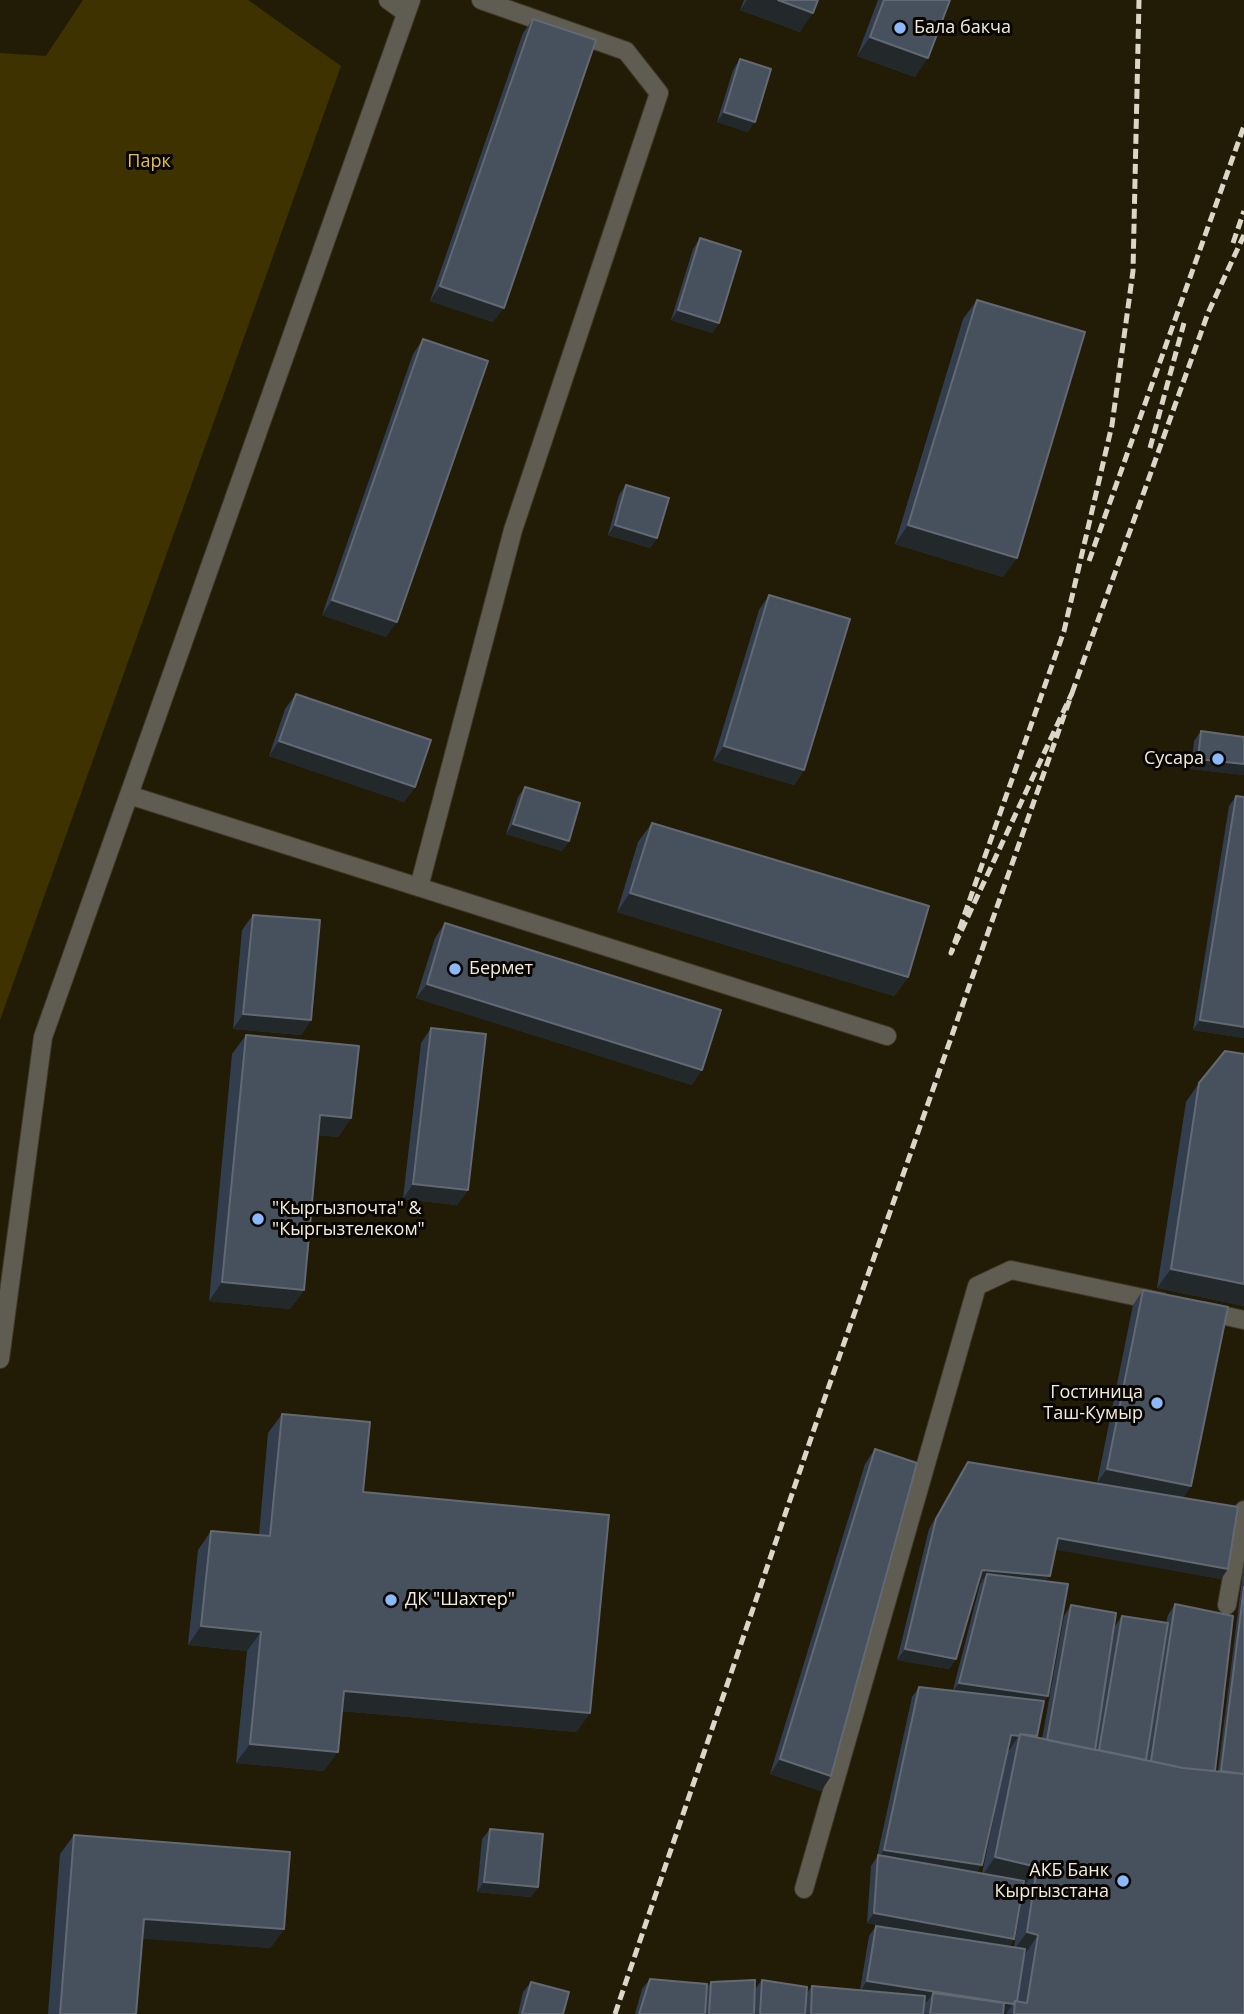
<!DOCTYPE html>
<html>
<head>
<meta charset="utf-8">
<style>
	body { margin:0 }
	canvas { display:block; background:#221b06 }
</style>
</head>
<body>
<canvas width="1244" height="2014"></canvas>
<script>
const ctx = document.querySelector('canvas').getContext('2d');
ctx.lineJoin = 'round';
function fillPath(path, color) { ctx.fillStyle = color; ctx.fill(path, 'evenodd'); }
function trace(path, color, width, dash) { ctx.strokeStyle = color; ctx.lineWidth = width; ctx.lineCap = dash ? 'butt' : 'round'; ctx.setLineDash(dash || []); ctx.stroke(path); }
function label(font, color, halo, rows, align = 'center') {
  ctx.font = font + ' "Open Sans",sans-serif'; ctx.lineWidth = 6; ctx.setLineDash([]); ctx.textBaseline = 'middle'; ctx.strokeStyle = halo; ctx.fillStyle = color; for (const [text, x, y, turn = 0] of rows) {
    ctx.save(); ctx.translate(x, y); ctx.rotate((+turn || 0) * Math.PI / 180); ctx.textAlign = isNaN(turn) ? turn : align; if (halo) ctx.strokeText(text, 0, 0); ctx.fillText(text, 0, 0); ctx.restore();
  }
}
const green = new Path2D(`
	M83 0H248L341 66 0 1020V53L46 56Z`);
const lane = new Path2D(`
	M419 887 513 530 659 93 626 51 481 0`);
const street = new Path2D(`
	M388 0 406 13
	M129 795 887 1036
	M1203 1311 1244 1320
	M0 1359 43 1037 411 0
	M1227 1605 1244 1510
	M804 1889 977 1286 1011 1270 1162 1302`);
const rail = new Path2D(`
	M1233 243 1244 211
	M1150 448 1184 323
	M1089 561 1244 126
	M1072 693 1208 313 1244 235
	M615 2014 823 1403 1072 693 951 953 1064 631 1112 425 1133 271 1139 0`);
const wall = new Path2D(`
	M744 0H818L800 32 740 10Z
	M878 0H950L915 77 857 56Z
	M533 19 493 322 430 301 523 33Z
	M740 59 748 132 717 122 733 70Z
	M700 238 719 323 712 333 671 320 693 249Z
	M977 300 1003 577 895 544 963 319Z
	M423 339 386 637 322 615 413 354Z
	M626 485 657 538 650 548 608 535 619 495Z
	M769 595 804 770 794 785 713 761 759 610Z
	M296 694 415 787 404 802 269 756 285 709Z
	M1201 731 1244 737V775L1191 769 1194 741Z
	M525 787 569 841 562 851 506 834 518 797Z
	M1236 796 1244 1038 1193 1030 1229 806Z
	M652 823 908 977 894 996 617 912 638 842Z
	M253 915 311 1020 301 1035 233 1029 242 930Z
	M445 923 692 1085 416 998 435 938Z
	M431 1028 468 1190 457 1205 403 1199 421 1043Z
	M246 1035 351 1118 338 1137 318 1135 304 1290 290 1309 209 1301 232 1054Z
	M1199 1083 1244 1306 1157 1288 1186 1102Z
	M1143 1290 1191 1486 1183 1498 1221 1579 1056 1549 1045 1582 1044 1702 1036 1738 1042 1739 1064 1616 1071 1605 1106 1679 1115 1626 1122 1616 1166 1623 1168 1615 1175 1604 1215 1771H1218L1244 1564V2014H635L642 1989 650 1979 707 1987 711 1982 755 1989 762 1980 806 1994 812 1986 860 1990 869 1936 876 1926 909 1931 867 1923 871 1866 877 1857 912 1697 919 1687 953 1690 980 1584 982 1581H979L956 1659 949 1669 897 1660 929 1529 961 1472 968 1462 1097 1483 1133 1305ZM1008 1746H1012L1007 1753 982 1874 977 1873ZM1024 1886 1014 1947H1009L1014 1939Z
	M282 1414 363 1492 577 1732 342 1711 324 1771 236 1763 247 1651 188 1645 198 1550 211 1531 259 1535 268 1433Z
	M875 1449 831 1776 821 1791 770 1774 865 1464Z
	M490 1829 538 1887 531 1897 477 1892 482 1839Z
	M74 1835 284 1929 270 1948 143 1938 136 2014H48L60 1854Z
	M531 1982 563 2014H518L523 1992Z`);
const shadedWall = new Path2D(`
	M747 0H778L813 13 800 32 740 10Z
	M870 37 928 58 915 77 857 56Z
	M724 112 755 122 748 132 717 122Z
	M440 286 504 308 493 322 430 301Z
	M678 310 719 323 712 333 671 320Z
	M615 525 657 538 650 548 608 535Z
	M908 525 1017 558 1003 577 895 544Z
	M332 600 397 622 386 637 322 615Z
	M279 741 415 787 404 802 269 756Z
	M724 746 804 770 794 785 713 761Z
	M1198 759 1244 764V775L1191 769Z
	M513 824 569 841 562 851 506 834Z
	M630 893 908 977 894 996 617 912Z
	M427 984 702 1070 692 1085 416 998Z
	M243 1014 311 1020 301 1035 233 1029Z
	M1200 1020 1244 1027V1038L1193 1030Z
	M320 1115 351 1118 338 1137 306 1134Z
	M413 1184 468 1190 457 1205 403 1199Z
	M1171 1269 1244 1284V1306L1157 1288Z
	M222 1282 304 1290 290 1309 209 1301Z
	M1107 1469 1191 1486 1181 1501 1096 1484Z
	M1058 1538 1228 1569 1221 1579 1051 1549Z
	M982 1570 1050 1576 1042 1586 987 1574 982 1581H975Z
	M201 1626 261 1632 247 1651 188 1645Z
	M905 1649 956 1659 949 1669 897 1660Z
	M959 1683 1048 1696 1041 1706 952 1693Z
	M344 1691 590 1713 577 1732 330 1710Z
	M1011 1735 1019 1736 1012 1746H1003Z
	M250 1744 338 1752 324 1771 236 1763Z
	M780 1759 831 1776 821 1791 770 1774Z
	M884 1850 982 1865 975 1875 878 1858Z
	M995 1857 1037 1867 1024 1886 982 1876Z
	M484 1882 538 1887 531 1897 477 1892Z
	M874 1913 1014 1939 1007 1949 867 1923Z
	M144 1919 284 1929 270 1948 131 1938Z
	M1027 1932 1038 1935 1025 1954 1013 1951Z
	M867 1981 1013 2004 1006 2014 932 2002 933 1993 927 2002 860 1991Z`);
const building = new Path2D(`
	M778 0H818L813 13Z
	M884 0H950L928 58 870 37Z
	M533 19 596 40 504 308 440 286Z
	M740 59 771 69 755 122 724 112Z
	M700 238 741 251 719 323 678 310Z
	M977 300 1085 332 1017 558 908 525Z
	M423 339 488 361 397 622 332 600Z
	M626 485 669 498 657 538 615 525Z
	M769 595 850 619 804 770 724 746Z
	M296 694 431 740 415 787 279 741Z
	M1201 731 1244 737V764L1198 759Z
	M525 787 580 803 569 841 513 824Z
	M1236 796 1244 797V1027L1200 1020Z
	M652 823 929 906 908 977 630 893Z
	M253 915 320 920 311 1020 243 1014Z
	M445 923 721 1010 702 1070 427 984Z
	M431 1028 486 1034 468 1190 413 1184Z
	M246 1035 359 1046 351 1118 320 1115 304 1290 222 1282Z
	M1225 1051 1244 1054V1284L1171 1269 1199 1083Z
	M1143 1290 1228 1307 1191 1486 1107 1469Z
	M282 1414 370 1422 363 1492 609 1515 590 1713 344 1691 338 1752 250 1744 261 1632 201 1626 211 1531 270 1536Z
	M875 1449 917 1463 831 1776 780 1759Z
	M968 1462 1238 1507 1228 1569 1058 1538 1050 1576 982 1570 956 1659 905 1649 936 1519Z
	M987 1574 1068 1584 1048 1696 959 1683Z
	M1244 1587V1774L1221 1771Z
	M1175 1604 1233 1616 1215 1771 1183 1768 1151 1761Z
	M1071 1605 1116 1613 1095 1750 1047 1740Z
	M1122 1616 1168 1623 1146 1760 1099 1750Z
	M919 1687 1044 1701 1037 1736 1020 1734V1736L1011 1735 982 1865 884 1850Z
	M1020 1734 1183 1768 1244 1774V2014H1014L1015 2001 1027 2003 1038 1935 1027 1932 1037 1867 995 1857Z
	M490 1829 543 1834 538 1887 484 1882Z
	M74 1835 290 1852 284 1929 144 1919 136 2014H60Z
	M878 1855 1024 1881 1014 1939 874 1913Z
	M876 1926 1025 1949 1017 2001H1015L1013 2004 867 1981Z
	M650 1979 707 1984 705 2014H639Z
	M755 1980 754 2014H709L711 1982Z
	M762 1980 807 1987 805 2014H760Z
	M531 1982 569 1992 563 2014H522Z
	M812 1986 925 1996 923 2014H811Z
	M933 1993 1004 2003 1003 2014H930Z`);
const markers = [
	[900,28,7,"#8bb9fc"],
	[1218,759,7,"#8bb9fc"],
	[455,969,7,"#8bb9fc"],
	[258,1219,7,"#8bb9fc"],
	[1157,1403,7,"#8bb9fc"],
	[391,1600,7,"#8bb9fc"],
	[1123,1881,7,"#8bb9fc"]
];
const poiNames = [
	["Бала бакча",914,28],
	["Сусара",1204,759,"right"],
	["Бермет",469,969],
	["\"Кыргызпочта\" &",272,1209],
	["\"Кыргызтелеком\"",272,1230],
	["Гостиница",1143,1393,"right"],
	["Таш-Кумыр",1143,1414,"right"],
	["ДК \"Шахтер\"",405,1600],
	["АКБ Банк",1109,1871,"right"],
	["Кыргызстана",1109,1892,"right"]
];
const parkNames = [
	["Парк",149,162]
];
fillPath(green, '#3f3201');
trace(lane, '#3f3825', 20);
trace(street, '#3f3825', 20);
trace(lane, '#5f5c52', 18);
trace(street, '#5f5c52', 18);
trace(rail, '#dcd6c9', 5, [10, 5]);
fillPath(wall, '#323e4e');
fillPath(shadedWall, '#23282b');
fillPath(building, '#47515e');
trace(building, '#626972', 2);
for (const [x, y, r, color] of markers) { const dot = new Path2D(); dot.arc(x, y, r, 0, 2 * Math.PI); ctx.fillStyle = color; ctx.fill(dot); trace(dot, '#090601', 2.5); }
label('18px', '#f2ede0', '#090601', poiNames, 'left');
label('18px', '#e3c148', '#090601', parkNames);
</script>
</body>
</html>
